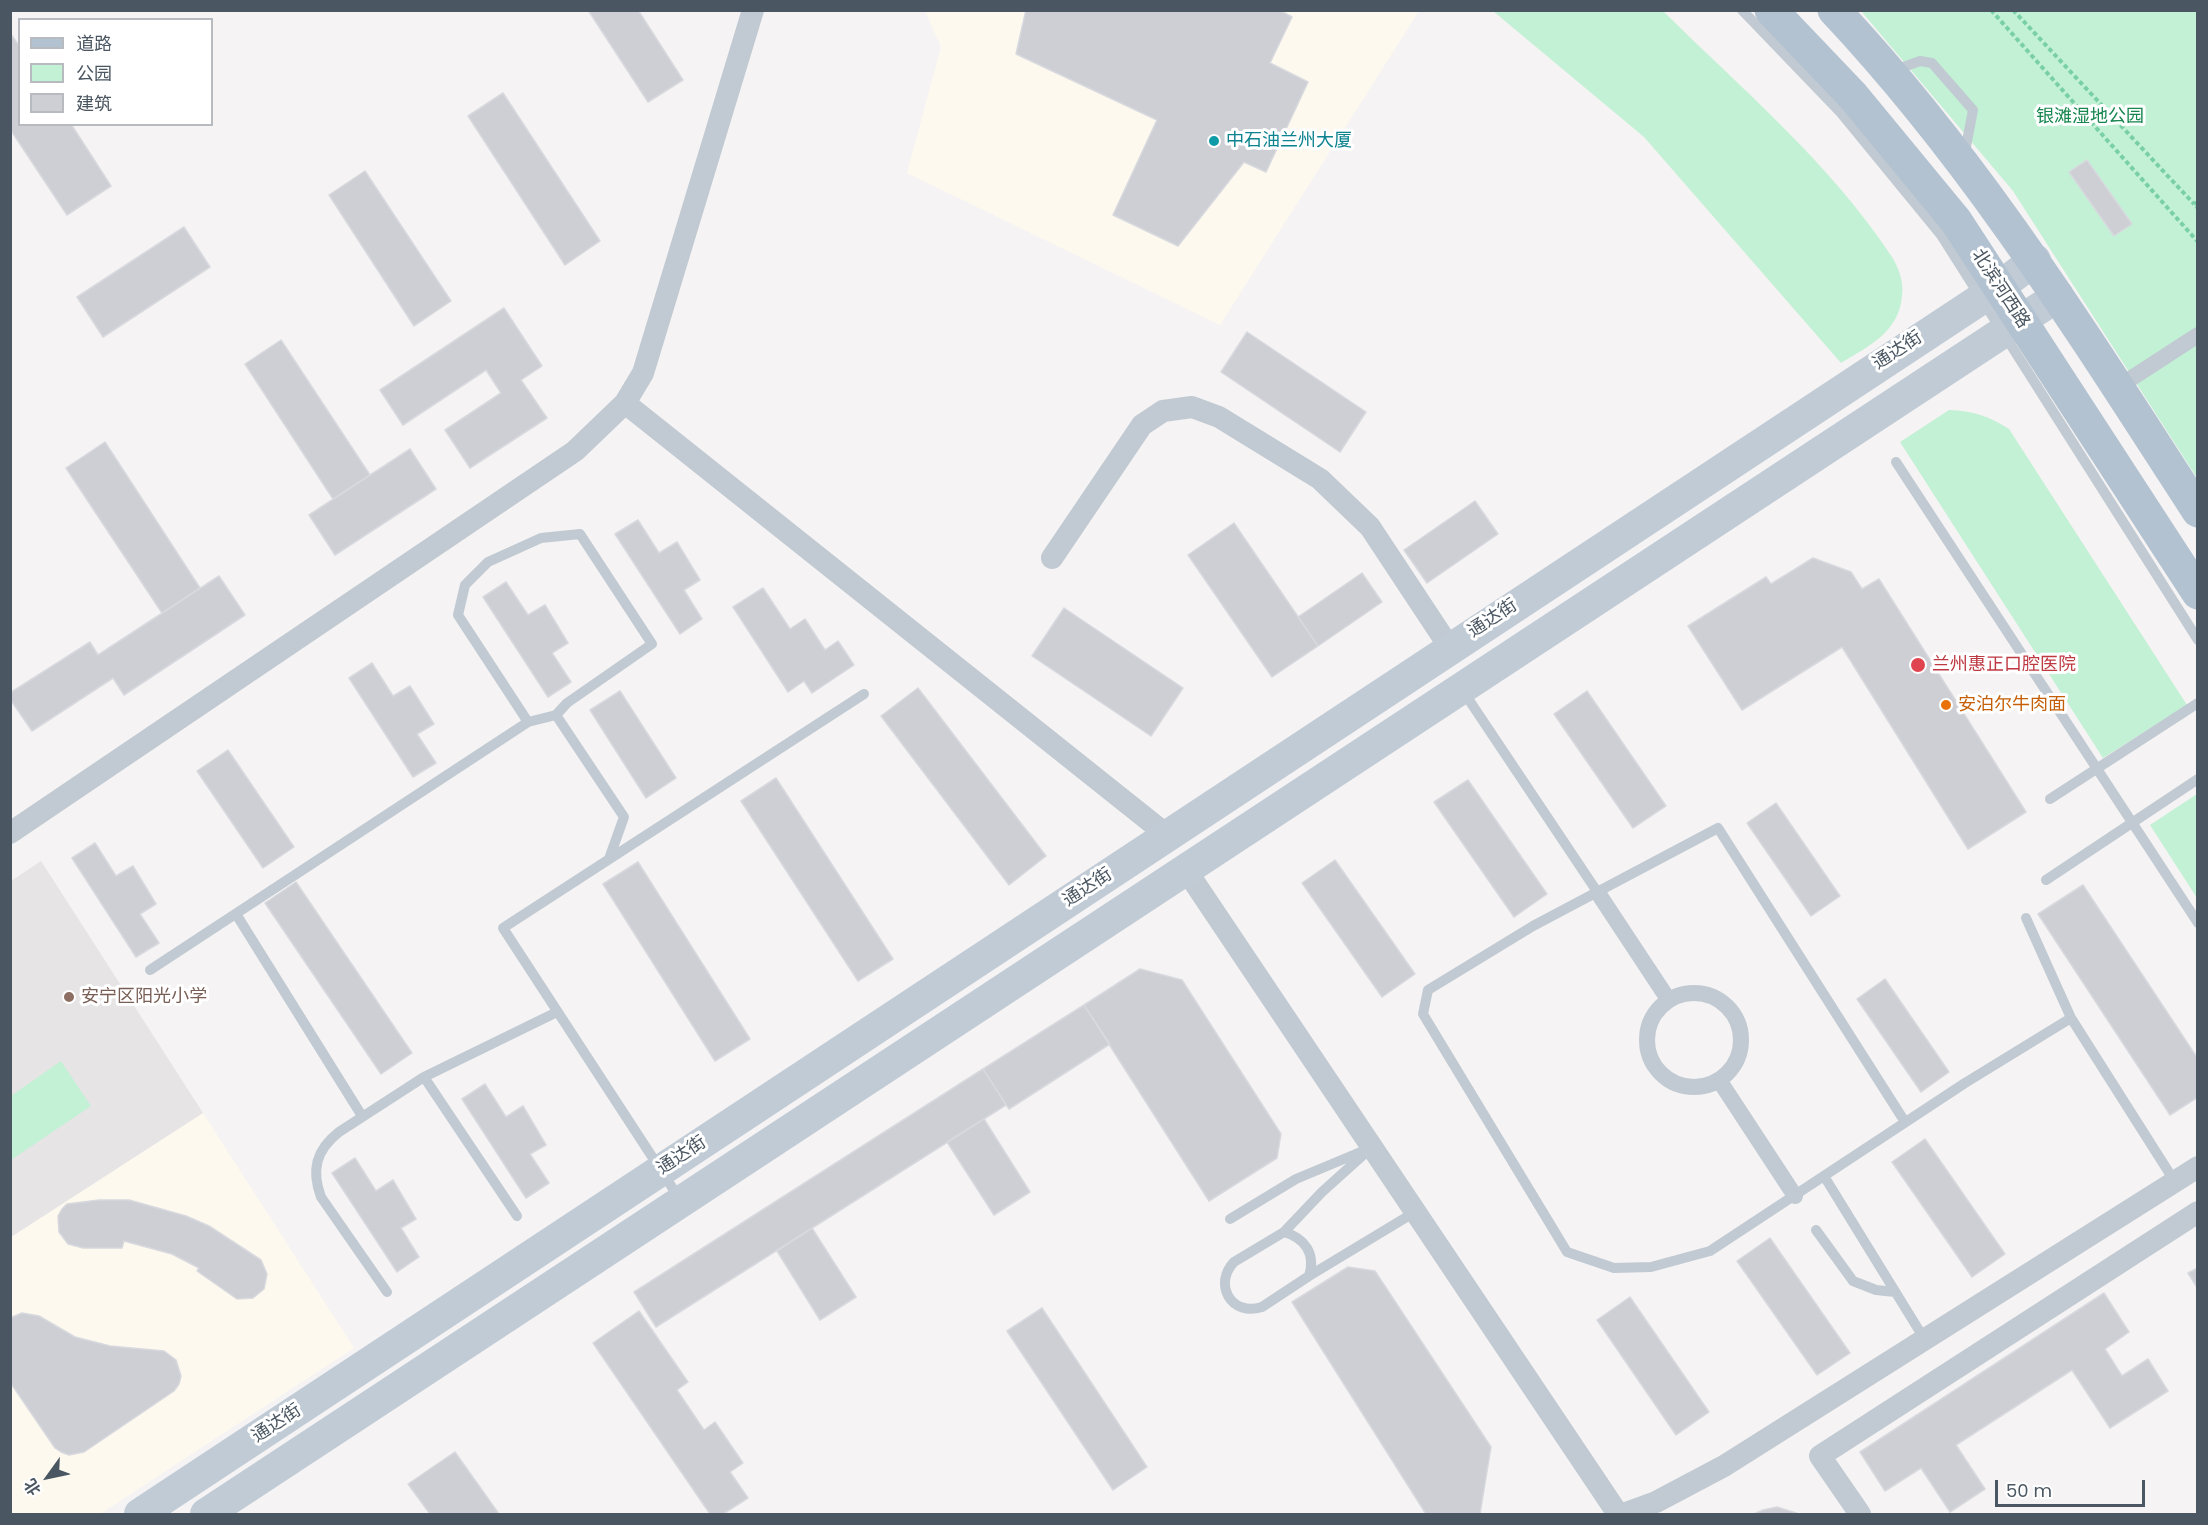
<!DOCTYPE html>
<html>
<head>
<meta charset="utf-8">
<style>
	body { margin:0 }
	#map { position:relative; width:2208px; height:1525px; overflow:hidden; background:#f5f3f3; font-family:Poppins,"Noto Sans SC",sans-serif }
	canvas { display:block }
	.frame { position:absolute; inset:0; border:12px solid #4a5661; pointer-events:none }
	.legend { position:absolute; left:18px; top:18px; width:195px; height:108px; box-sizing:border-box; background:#fff; border:2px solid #b7bbc0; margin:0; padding:8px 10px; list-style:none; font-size:18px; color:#4a5661 }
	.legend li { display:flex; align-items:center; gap:12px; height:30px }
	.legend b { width:30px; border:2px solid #b7bbc0 }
	.north { position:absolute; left:18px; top:1447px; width:60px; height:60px; -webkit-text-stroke:4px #fff; paint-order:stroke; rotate:237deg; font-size:16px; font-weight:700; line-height:24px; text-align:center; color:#4a5661 }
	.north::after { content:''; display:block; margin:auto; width:21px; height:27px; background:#4a5661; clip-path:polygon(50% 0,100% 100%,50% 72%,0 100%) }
	.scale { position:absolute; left:1995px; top:1480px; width:150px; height:27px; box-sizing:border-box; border:3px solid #4a5661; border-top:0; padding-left:8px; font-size:18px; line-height:21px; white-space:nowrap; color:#4a5661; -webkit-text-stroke:4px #fff; paint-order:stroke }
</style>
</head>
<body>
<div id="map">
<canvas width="2208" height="1525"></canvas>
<div class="frame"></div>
<ul class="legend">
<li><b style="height:8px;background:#b3c2d1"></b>道路</li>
<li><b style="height:16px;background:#c3f1d5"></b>公园</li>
<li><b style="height:16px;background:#cdcfd5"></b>建筑</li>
</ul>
<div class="north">北</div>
<div class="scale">50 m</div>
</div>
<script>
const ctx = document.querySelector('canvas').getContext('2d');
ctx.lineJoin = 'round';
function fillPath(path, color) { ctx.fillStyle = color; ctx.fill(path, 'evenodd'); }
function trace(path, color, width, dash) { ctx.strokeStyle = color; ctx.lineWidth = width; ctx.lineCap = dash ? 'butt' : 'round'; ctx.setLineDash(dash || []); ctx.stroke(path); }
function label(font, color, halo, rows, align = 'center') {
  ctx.font = font + ' Poppins,"Noto Sans SC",sans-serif'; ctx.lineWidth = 6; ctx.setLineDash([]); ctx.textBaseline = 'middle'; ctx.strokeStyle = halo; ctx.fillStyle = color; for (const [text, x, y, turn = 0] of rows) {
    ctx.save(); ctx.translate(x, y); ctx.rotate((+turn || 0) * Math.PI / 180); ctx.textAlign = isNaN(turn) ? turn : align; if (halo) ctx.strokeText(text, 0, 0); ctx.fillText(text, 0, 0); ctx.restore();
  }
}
const commercial = new Path2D(`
	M925 11H1419L1220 325 907 173 941 47Z
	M203 1113 354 1348 100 1514H11V1237Z`);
const education = new Path2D(`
	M41 861 203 1113 11 1237V881Z`);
const green = new Path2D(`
	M1493 11H1663C1742 89 1831 164 1892 257 1899 268 1904 283 1902 296 1899 332 1869 346 1841 363L1644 137Z
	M1861 11H2197V478L2013 191Z
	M1949 410C1973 411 1989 416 2009 429L2187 705 2103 758 1900 442Z
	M2197 794V898L2150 825Z
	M61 1061 91 1106 11 1160V1096Z`);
const building = new Path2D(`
	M588 10H638L683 80 648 102Z
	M1026 10H1279L1292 17 1270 63 1308 82 1266 172 1244 162 1178 246 1113 215 1157 120 1016 54Z
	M10 33 20 47V124H71L111 186 67 215 10 129Z
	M503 93 600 241 565 265 468 116Z
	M2087 160 2132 224 2114 236 2069 172Z
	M365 171 451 301 414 326 329 195Z
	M184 227 210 267 103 337 77 297Z
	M504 308 542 366 521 380 547 418 470 468 445 430 501 393 486 370 403 425 380 390Z
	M1247 332 1366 412 1340 452 1221 372Z
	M281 340 370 475 333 499 245 364Z
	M105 442 200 588 162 613 66 468Z
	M410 449 436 489 335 555 309 515Z
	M1475 501 1498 534 1427 583 1404 550Z
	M638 520 659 553 677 542 700 580 684 590 702 619 680 634 615 534Z
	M1234 523 1318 646 1272 677 1188 555Z
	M1813 558 1851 572 1862 589 1879 579 2026 812 1968 849 1842 647 1742 710 1688 626 1766 577 1771 584Z
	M1362 573 1382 602 1318 646 1298 617Z
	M219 576 245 615 124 695 113 678 32 731 10 699V693L90 642 98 655Z
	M506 582 528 615 545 605 568 643 552 653 571 682 548 697 483 597Z
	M763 588 790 629 805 619 825 650 838 641 854 665 812 693 804 681 788 692 733 607Z
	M1064 608 1183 688 1151 736 1032 656Z
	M372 663 393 696 410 686 434 724 417 734 436 763 413 777 349 678Z
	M918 688 1046 856 1009 885 881 716Z
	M620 691 676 778 646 798 590 710Z
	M1587 691 1666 806 1633 828 1554 714Z
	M228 750 294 847 263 868 197 771Z
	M776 778 893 959 858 981 741 801Z
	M1468 780 1547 894 1514 917 1434 802Z
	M1776 803 1840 896 1811 916 1747 823Z
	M95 843 116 876 133 866 156 904 140 914 159 943 136 957 72 858Z
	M1335 860 1415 974 1382 997 1302 883Z
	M638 862 750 1039 715 1061 603 884Z
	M296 882 412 1053 381 1074 265 903Z
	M2083 885 2198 1059V1097L2170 1115 2038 914Z
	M1140 969 1182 980 1281 1134 1277 1158 1209 1201 1084 1005Z
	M1885 979 1949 1072 1921 1092 1857 999Z
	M1084 1005 1110 1044 1009 1109 983 1069Z
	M983 1069 1006 1105 656 1327 634 1292Z
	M485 1084 506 1117 523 1106 546 1145 530 1154 549 1183 526 1198 462 1099Z
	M984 1119 1030 1192 994 1215 947 1142Z
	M1925 1139 2005 1254 1972 1277 1892 1162Z
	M355 1158 376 1191 393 1180 416 1219 401 1228 419 1257 397 1272 332 1173Z
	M99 1200H129L186 1216 209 1226 261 1260 267 1274 264 1289 253 1298 237 1299 197 1271 199 1268 172 1254 124 1241 122 1248H83L68 1244 59 1232 58 1216 62 1209 67 1204Z
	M812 1228 856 1297 820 1320 777 1251Z
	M1770 1238 1850 1353 1817 1375 1737 1261Z
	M1348 1267 1375 1271 1491 1447 1480 1514H1426L1292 1302Z
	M2198 1268V1289L2188 1273Z
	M2104 1293 2129 1332 2105 1349 2122 1376 2148 1359 2168 1391 2110 1428 2072 1370 1956 1445 1985 1489 1950 1512 1921 1468 1885 1491 1860 1452Z
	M1630 1297 1709 1412 1676 1435 1597 1320Z
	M1042 1308 1147 1467 1113 1490 1007 1331Z
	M639 1311 688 1382 677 1390 704 1430 715 1422 743 1463 730 1472 748 1498 723 1514H710L593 1343Z
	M22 1313 39 1316 75 1337 110 1346 164 1351 176 1360 181 1376 179 1384 174 1391 84 1452 69 1455 61 1452 55 1448 10 1382V1318Z
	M455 1452 499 1514H430L408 1484Z
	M1777 1507 1799 1514H1754L1763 1510Z`);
const path = new Path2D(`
	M1991 10 2198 242
	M2013 10 2194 204
	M2198 202 2194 204 2198 208`);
const service = new Path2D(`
	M1742 10 1841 113 1941 235 2198 640
	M1895 70 1920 61 1932 63 1973 110 1964 157
	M1896 462 2198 923
	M1463 691 1598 893
	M528 722 458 615 465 585 488 562 541 538 580 534 652 644 567 703 556 715
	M2050 799 2198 703
	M2046 880 2198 779
	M236 914 362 1116
	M150 970 528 722 556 715 624 817 609 859
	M2071 1018 2175 1182
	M424 1077 517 1216
	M1905 1122 1718 828 1533 926 1428 990 1423 1014 1567 1252 1614 1268 1651 1267 1710 1251 1965 1083 2071 1018 2026 918
	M1824 1176 1925 1340
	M679 1198 503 928 864 694
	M1230 1219 1296 1179 1363 1151
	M1816 1230 1853 1281 1876 1290 1895 1292
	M1284 1232C1305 1238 1316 1254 1309 1276L1262 1307C1231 1317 1213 1284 1234 1262L1284 1232 1322 1192 1372 1147
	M1309 1276 1415 1212
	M387 1292 321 1197C311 1170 316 1150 339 1132L424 1077 557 1012`);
const pedestrian = new Path2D(`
	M2118 387 2198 335
	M1598 893 1668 999
	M1647 1040a47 47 0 1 1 94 0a47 47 0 1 1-94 0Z
	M1719 1080 1795 1196`);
const minor = new Path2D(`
	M625 403 1167 835
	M1052 558 1142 425 1163 411 1192 407 1219 417 1320 479 1370 527 1450 648
	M10 833 575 451 625 403 643 373 753 10
	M1186 870 1618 1514
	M1623 1514 1656 1502 1724 1466 2198 1167
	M1860 1514 1820 1456 2198 1212`);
const secondary = new Path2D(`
	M140 1514 1999 287 2035 260
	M206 1514 2058 296`);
const primary = new Path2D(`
	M1771 10 1853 96 1956 221 2198 593
	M1834 10C1977 162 2085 337 2198 511`);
const markers = [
	[1214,141,6,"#0f9aa8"],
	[1918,665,8,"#e0444e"],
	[1946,705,6,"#e8710a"],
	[69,997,6,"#8d6e63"]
];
const parkNames = [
	["银滩湿地公园",2090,117]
];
const cultureNames = [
	["中石油兰州大厦",1226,141]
];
const streetNames = [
	["北滨河西路",2000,289,57],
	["通达街",1898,351,-33],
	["通达街",1493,619,-33],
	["通达街",1088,888,-33],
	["通达街",682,1156,-33],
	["通达街",277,1424,-33]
];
const healthNames = [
	["兰州惠正口腔医院",1932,665]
];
const foodNames = [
	["安泊尔牛肉面",1958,705]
];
const educationNames = [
	["安宁区阳光小学",81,997]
];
fillPath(commercial, '#fdf9ef');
fillPath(education, '#e6e4e5');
fillPath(green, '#c3f1d5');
fillPath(building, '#cdcfd5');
trace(building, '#d7d9de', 1.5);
trace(path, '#7ad0a6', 4, [4.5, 3]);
trace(service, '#c1cad2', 10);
trace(pedestrian, '#c1cad2', 16);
trace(minor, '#c1cad2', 22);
trace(secondary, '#c1cbd6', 32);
trace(primary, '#b3c2d1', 33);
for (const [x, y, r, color] of markers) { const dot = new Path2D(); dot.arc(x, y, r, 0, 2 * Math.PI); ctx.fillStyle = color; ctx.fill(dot); trace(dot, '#fff', 2); }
label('18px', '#17864f', '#fff', parkNames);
label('18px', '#0d838f', '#fff', cultureNames, 'left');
label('18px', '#4a5661', '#fff', streetNames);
label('18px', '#be3a42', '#fff', healthNames, 'left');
label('18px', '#c56008', '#fff', foodNames, 'left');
label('18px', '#785e54', '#fff', educationNames, 'left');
</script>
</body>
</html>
